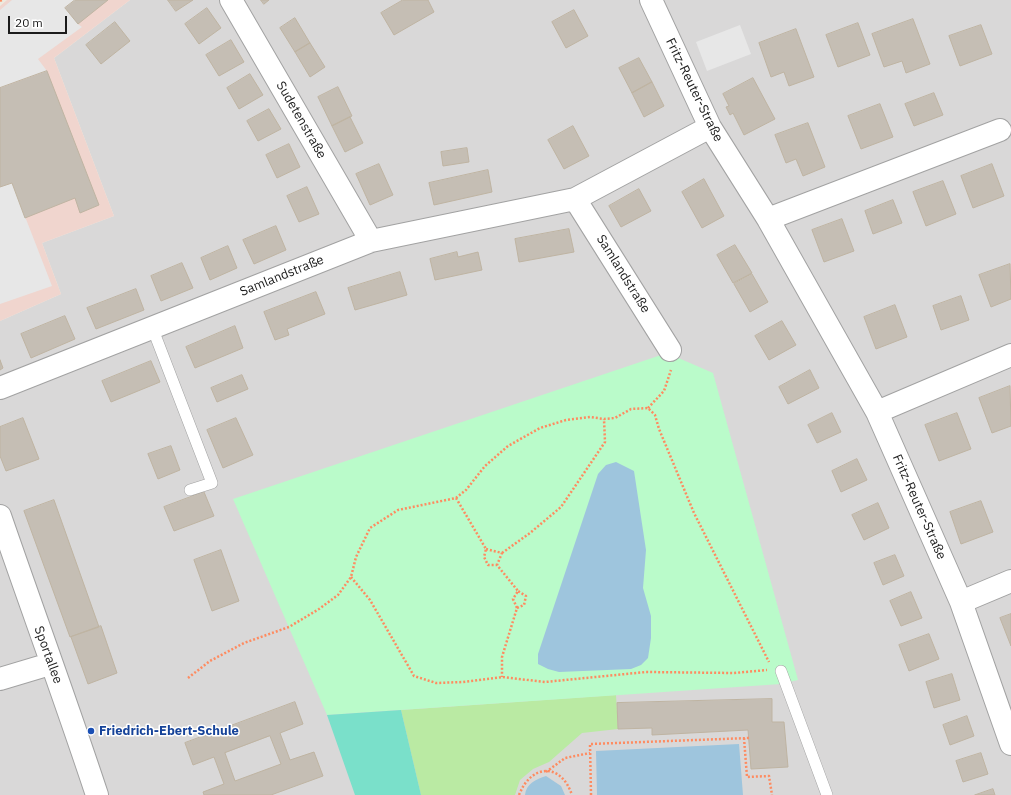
<!DOCTYPE html>
<html>
<head>
<meta charset="utf-8">
<style>
	body { margin:0 }
	#map { position:relative; width:1011px; height:795px; overflow:hidden; background:#edebe0; font-family:"IBM Plex Sans",sans-serif }
	canvas { display:block }
	.scale { position:absolute; left:8px; top:16px; width:59px; height:18px; box-sizing:border-box; border:2px solid #1b1b1b; border-top:0; padding-left:5px; font-size:12px; line-height:14px; white-space:nowrap; color:#1b1b1b; -webkit-text-stroke:3px #fff; paint-order:stroke }
</style>
</head>
<body>
<div id="map">
<canvas width="1011" height="795"></canvas>
<div class="scale">20 m</div>
</div>
<script>
const ctx = document.querySelector('canvas').getContext('2d');
ctx.lineJoin = 'round';
function fillPath(path, color) { ctx.fillStyle = color; ctx.fill(path, 'evenodd'); }
function trace(path, color, width, dash) { ctx.strokeStyle = color; ctx.lineWidth = width; ctx.lineCap = dash ? 'butt' : 'round'; ctx.setLineDash(dash || []); ctx.stroke(path); }
function label(font, color, halo, rows, align = 'center') {
  ctx.font = font + ' "IBM Plex Sans",sans-serif'; ctx.lineWidth = 3; ctx.setLineDash([]); ctx.textBaseline = 'middle'; ctx.strokeStyle = halo; ctx.fillStyle = color; for (const [text, x, y, turn = 0] of rows) {
    ctx.save(); ctx.translate(x, y); ctx.rotate((+turn || 0) * Math.PI / 180); ctx.textAlign = isNaN(turn) ? turn : align; if (halo) ctx.strokeText(text, 0, 0); ctx.fillText(text, 0, 0); ctx.restore();
  }
}
const residential = new Path2D(`
	M130 0H1011V795H0V321L61 294 42 243 114 216 54 58Z`);
const commercial = new Path2D(`
	M7 0H130L54 58 114 216 42 243 61 294 0 321V6Z`);
const grass = new Path2D(`
	M616 695 618 729 582 733 549 762 533 769 520 780 515 795H421L401 710Z`);
const park = new Path2D(`
	M667 353 713 373 798 680 781 684 327 715 233 499Z`);
const pitch = new Path2D(`
	M401 710 421 795H355L327 715Z`);
const parking = new Path2D(`
	M12 0H75L78 24 82 27 38 59 47 71 0 88V10Z
	M740 25 751 54 707 71 696 42Z
	M12 183 52 286 0 304V187Z`);
const water = new Path2D(`
	M616 462 634 471 646 550 643 588 651 616V638L648 658 641 665 631 669 559 672 548 669 538 664V654L598 474 606 465Z
	M739 744 743 795H597L596 751Z
	M546 776 561 786 565 795H525C526 784 536 779 546 776Z`);
const building = new Path2D(`
	M75 0H108L78 24 65 8Z
	M168 0H193L176 11Z
	M261 0H269L264 4Z
	M403 0H428L434 12 394 35 381 13Z
	M207 8 221 28 199 44 185 24Z
	M574 10 588 36 566 48 552 22Z
	M295 18 310 43 295 52 280 28Z
	M913 19 930 64 906 73 902 61 884 67 872 34Z
	M115 22 130 41 101 64 86 45Z
	M858 23 870 55 838 67 826 35Z
	M981 25 992 54 960 66 949 36Z
	M796 29 814 77 789 86 784 72 771 77 759 43Z
	M231 40 244 62 219 76 206 55Z
	M310 43 325 67 310 77 295 52Z
	M639 58 652 82 632 93 619 68Z
	M47 71 99 205 80 213 75 198 25 218 12 183 0 187V88Z
	M250 74 263 95 239 109 227 88Z
	M753 78 775 119 744 135 733 113 730 115 726 107 729 106 723 94Z
	M652 82 664 106 644 117 632 93Z
	M338 87 352 116 332 126 318 97Z
	M934 93 943 115 914 126 905 104Z
	M880 104 893 137 861 149 848 116Z
	M269 109 281 129 258 141 247 121Z
	M350 117 363 143 345 152 332 126Z
	M808 123 825 167 803 176 796 159 786 163 775 135Z
	M573 126 589 156 564 169 548 140Z
	M289 144 300 167 277 178 266 155Z
	M467 148 469 162 443 166 441 152Z
	M379 164 393 195 370 205 356 174Z
	M992 164 1004 196 973 208 961 176Z
	M488 170 492 192 434 205 429 183Z
	M704 179 724 216 702 228 682 192Z
	M943 181 956 214 926 226 913 192Z
	M307 187 319 214 299 222 287 196Z
	M639 189 651 211 621 227 609 206Z
	M893 200 902 223 873 234 865 211Z
	M842 219 854 251 824 262 812 230Z
	M276 226 286 250 254 264 243 240Z
	M569 229 574 252 519 262 515 239Z
	M735 245 752 273 733 283 717 255Z
	M228 246 237 268 210 280 201 258Z
	M457 252 458 257 478 252 482 270 435 280 430 259Z
	M182 263 193 288 161 301 151 276Z
	M1010 264 1011 299 991 307 979 275Z
	M400 272 407 295 355 310 348 288Z
	M752 274 768 302 750 312 734 284Z
	M136 289 144 310 96 329 87 308Z
	M316 292 325 314 287 329 289 335 275 340 264 312Z
	M961 296 969 320 941 330 933 306Z
	M895 305 907 337 876 349 864 317Z
	M65 316 75 339 31 358 21 334Z
	M782 321 796 345 769 360 755 336Z
	M235 326 243 348 195 368 186 347Z
	M0 360 3 368 0 370Z
	M151 361 160 382 111 402 102 381Z
	M810 370 819 388 788 404 779 387Z
	M242 375 248 389 217 402 211 388Z
	M1010 386 1011 426 992 433 979 398Z
	M832 413 841 432 817 443 808 425Z
	M957 413 971 449 939 461 925 425Z
	M23 418 39 459 6 471 0 456V427Z
	M236 418 253 455 223 468 207 430Z
	M171 446 180 470 158 479 148 454Z
	M857 459 867 480 841 492 832 471Z
	M204 492 214 516 174 531 164 507Z
	M54 500 99 627 70 637 24 511Z
	M981 501 993 532 961 544 950 512Z
	M878 503 889 528 864 540 852 515Z
	M221 550 239 601 212 611 194 560Z
	M895 555 904 576 883 585 874 563Z
	M911 592 922 618 901 626 890 601Z
	M1011 614V646L1000 618Z
	M101 626 117 673 88 684 71 637Z
	M929 634 939 659 909 671 899 645Z
	M952 674 960 700 934 708 926 682Z
	M772 699V722H784L788 767 751 769 748 730 652 735V728L618 729 617 703Z
	M295 702 303 724 280 733 290 760 314 752 323 776 271 795H204L203 792 224 784 214 757 193 765 185 743ZM270 736 281 764 235 781 225 753Z
	M967 716 974 736 950 745 943 725Z
	M981 753 988 774 963 782 956 761Z
	M993 789 995 795H975Z`);
const path = new Path2D(`
	M0 1 2 0
	M648 408 664 391 671 370
	M456 498 486 549 484 557 488 565H497L518 591 513 599 517 608 502 657V677
	M486 549 502 553 497 565
	M502 553 530 533 561 507 605 442 604 419
	M351 577 370 600 414 676 436 683 463 682 502 677 545 682 646 672 734 673 767 670
	M517 608 524 605 526 596 518 591
	M188 678 210 661 244 643 289 627 319 609 338 595 351 577 356 557 370 528 398 510 456 498 466 490 485 466 508 446 540 428 566 420 590 417 604 419 615 418 631 409 648 408 655 415 659 429 694 513 769 662
	M744 738 747 777 769 776 772 795
	M546 772 565 758 590 753
	M519 795C531 764 561 762 572 795
	M591 795 590 744 749 738`);
const lane = new Path2D(`
	M152 327 212 483 190 490
	M781 671 827 795`);
const street = new Path2D(`
	M231 0 371 241
	M651 0 710 127 768 219 877 412 961 602 1011 744
	M575 199 670 350
	M768 219 1000 130
	M0 388 371 241 575 199 710 127
	M877 412 1011 355
	M0 516C32 609 66 701 97 795
	M961 602 1011 581
	M0 679 50 664`);
const markers = [
	[91,731,4,"#1a4fb4"]
];
const streetNames = [
	["Fritz-Reuter-Straße",694,90,64],
	["Sudetenstraße",301,120,60],
	["Samlandstraße",623,274,58],
	["Samlandstraße",282,276,-22],
	["Fritz-Reuter-Straße",919,507,66],
	["Sportallee",48,655,70]
];
const transitNames = [
	["Friedrich-Ebert-Schule",99,731]
];
fillPath(residential, '#d9d8d8');
fillPath(commercial, '#f0d5ce');
fillPath(grass, '#baeaa3');
fillPath(park, '#bafbca');
fillPath(pitch, '#7ae0ca');
fillPath(parking, '#e7e7e7');
fillPath(water, '#9ec5dd');
fillPath(building, '#c5beb4');
trace(building, '#bfb4a2', 1);
trace(lane, '#a2a2a2', 12);
trace(street, '#a2a2a2', 24);
trace(path, '#fe8b60', 2.5, [2, 2]);
trace(lane, '#fff', 11);
trace(street, '#fff', 22);
for (const [x, y, r, color] of markers) { const dot = new Path2D(); dot.arc(x, y, r, 0, 2 * Math.PI); ctx.fillStyle = color; ctx.fill(dot); trace(dot, '#fff', 1.5); }
label('13px', '#1b1b1b', '#fff', streetNames);
label('bold 13px', '#164399', '#fff', transitNames, 'left');
</script>
</body>
</html>
